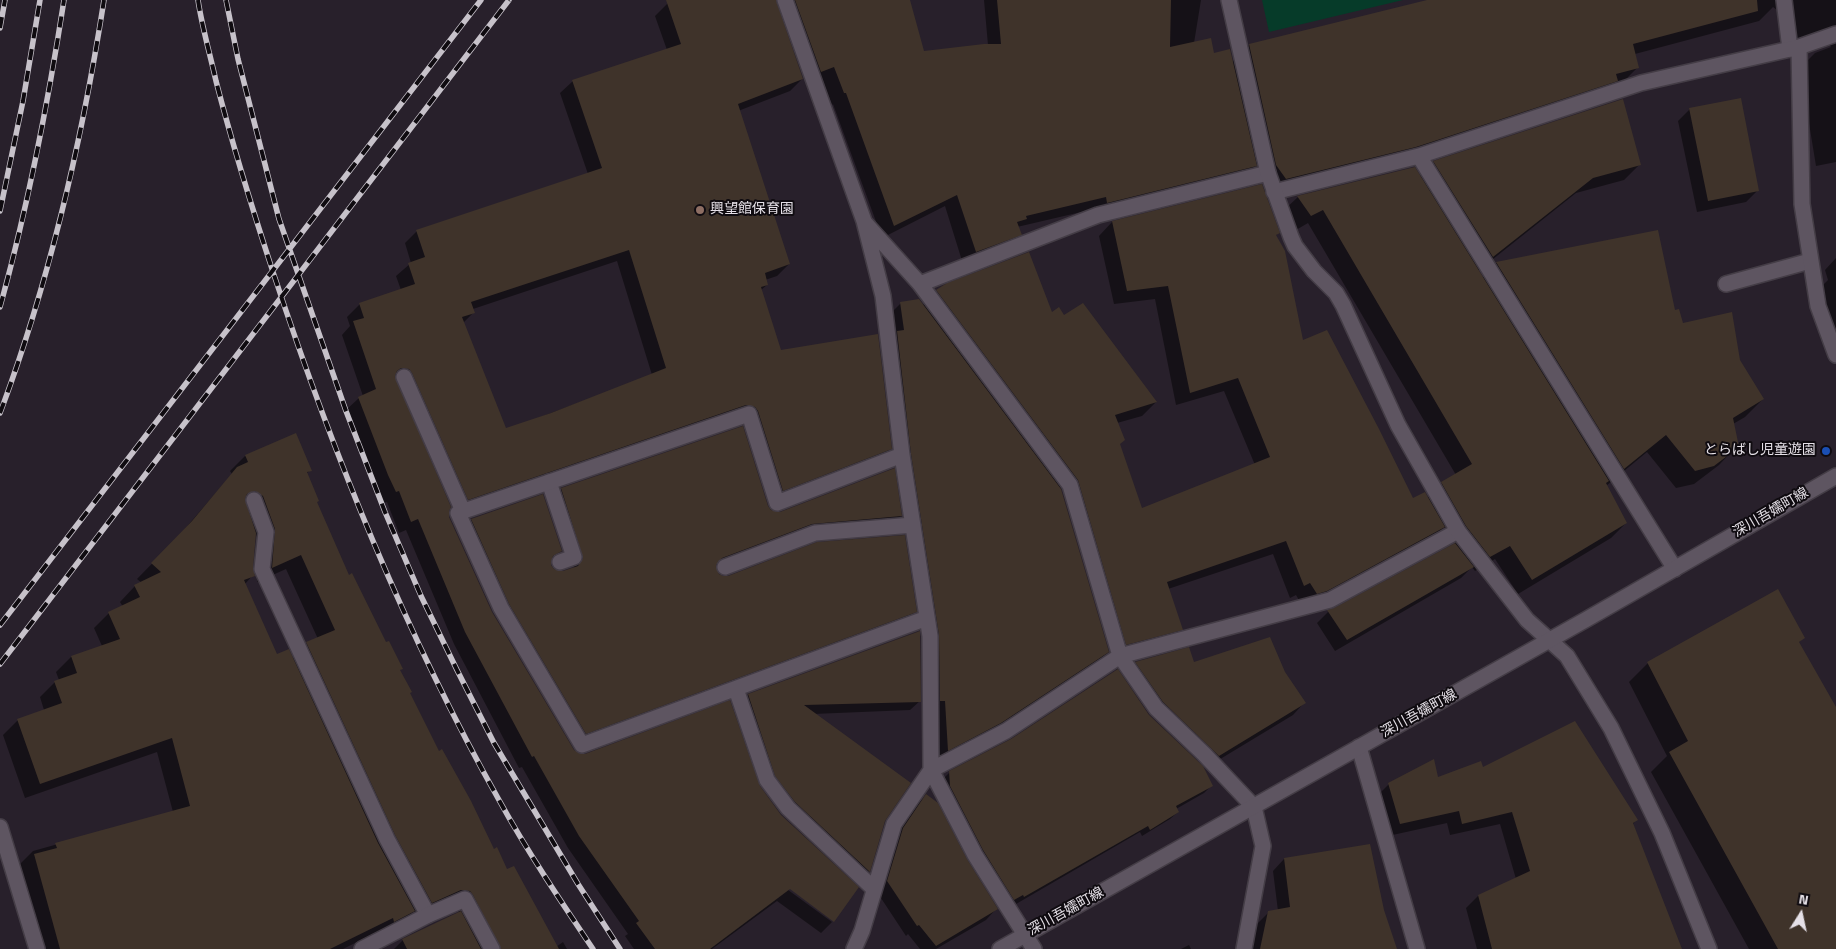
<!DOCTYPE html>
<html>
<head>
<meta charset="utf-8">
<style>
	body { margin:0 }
	#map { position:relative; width:1836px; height:949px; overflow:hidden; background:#28202b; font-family:"Titillium Web",sans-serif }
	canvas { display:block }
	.north { position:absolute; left:1776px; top:889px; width:50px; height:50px; -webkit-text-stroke:4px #0f0b10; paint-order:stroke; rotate:10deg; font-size:14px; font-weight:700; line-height:20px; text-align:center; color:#e5e0e7 }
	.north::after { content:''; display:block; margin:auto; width:18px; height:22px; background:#e5e0e7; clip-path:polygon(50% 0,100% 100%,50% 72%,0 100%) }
</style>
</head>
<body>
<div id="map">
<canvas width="1836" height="949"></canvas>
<div class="north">N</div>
</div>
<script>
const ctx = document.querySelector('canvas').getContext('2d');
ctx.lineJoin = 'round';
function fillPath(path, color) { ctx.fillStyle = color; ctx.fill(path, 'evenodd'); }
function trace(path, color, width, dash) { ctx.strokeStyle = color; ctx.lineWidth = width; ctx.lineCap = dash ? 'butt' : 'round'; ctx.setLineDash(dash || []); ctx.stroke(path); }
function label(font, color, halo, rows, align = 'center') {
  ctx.font = font + ' "Titillium Web","Noto Sans JP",sans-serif'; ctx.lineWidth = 4; ctx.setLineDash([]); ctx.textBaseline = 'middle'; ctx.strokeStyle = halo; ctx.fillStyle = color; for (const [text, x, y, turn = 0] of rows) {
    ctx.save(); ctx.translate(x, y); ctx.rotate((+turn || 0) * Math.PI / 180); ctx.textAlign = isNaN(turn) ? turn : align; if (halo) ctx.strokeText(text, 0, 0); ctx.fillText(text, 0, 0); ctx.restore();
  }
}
const green = new Path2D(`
	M1262 0H1403L1269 32Z`);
const shadow = new Path2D(`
	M677 0H909L923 52 988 45 984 0H1201L1194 43 1213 54 1232 62 1249 45 1435 0H1836V162L1816 166 1800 68 1815 53 1831 47 1827 41 1797 47 1779 16 1777 10 1773 7 1759 21 1635 54 1638 67 1623 82 1601 95 1270 194 1261 181 1257 164 1243 178 1094 209 1017 227 1020 234 1008 246 963 264 945 206 882 238 833 104 832 105 822 78 809 83 782 9 775 3 802 79 790 91 738 111 789 264 777 276 765 280 767 285 761 290 780 351 891 448 878 461 771 502 743 419 456 511 401 385 397 381 448 511V517L491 613 573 751 785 885 784 887 832 922 821 933 777 901 712 949H634L625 936 628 934 568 848 522 767 519 768 454 644 406 530 399 533 387 502 384 503 346 410 359 398 363 396 342 335 350 326 347 317 360 304 401 290 396 276 411 263 405 243 417 231 588 174 560 93 573 81 667 50 655 16 668 3ZM617 261 652 375 506 430 463 323 474 312 473 309Z
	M1690 109 1758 190 1746 202 1697 212 1678 121Z
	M1434 162 1639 165 1624 180 1576 193 1478 271 1482 278 1496 263 1657 231 1674 311 1682 325 1739 361 1763 399 1745 417 1733 424 1737 446 1719 465 1694 484 1676 488 1647 452 1606 486 1626 523 1611 538 1518 594 1495 559 1475 571 1472 567 1461 578 1335 651 1317 623 1328 612 1455 545 1444 527 1430 541 1303 607 1296 595 1290 598 1273 554 1168 589 1181 629 1168 643 1113 657 1065 493 1060 487 1108 652 1096 663 989 734 937 761 929 646 890 314 901 303 923 305 937 291 1064 316 1156 402 1142 416 1117 423 1119 445 1141 510 1255 465 1224 391 1176 405 1155 299 1114 304 1099 236 1112 222 1261 186 1278 233 1275 236 1302 341 1413 500 1427 498 1442 483 1456 475 1308 223 1296 230 1283 211 1298 197 1414 168 1419 177Z
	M1836 258V351L1813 295 1828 280 1825 270Z
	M245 456 310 470 306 474 316 502 348 576 386 644 402 668 399 671 408 694 439 752 506 871 556 947 563 942 567 949H394L403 940 459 913 455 906 417 917 414 911 399 926 379 936 377 932 343 949H42L18 866 33 851 173 812 157 752 25 798 3 735 18 720 44 710 40 697 55 682 59 680 56 672 71 657 102 646 94 628 109 613 123 607 120 602 135 586 142 583 137 579 177 538 232 474 230 471ZM255 532 260 545 257 582 286 569 318 639 307 643 292 658 276 656 245 584 253 575 251 568Z
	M562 489 767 506 774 513 901 516 891 525 802 533 715 567V571L723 577 915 611 906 621 577 742 462 529 471 520 561 551 551 560 550 565 554 571 563 572 574 568 552 498Z
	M918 632 920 701 910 710 813 714 884 820 869 871 860 880 786 811 739 705 748 695Z
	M1803 638 1798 643 1836 710V949H1749L1651 772 1667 756 1629 682 1648 663Z
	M1136 663 1193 664 1284 673 1304 703 1293 715 1207 767 1125 674Z
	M1148 715 1211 786 1204 793 1176 809 1178 812 1170 819 1142 836 1140 832 1016 904 1015 902 1006 906 942 780 950 772Z
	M1482 768 1636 820 1633 824 1680 949H1477L1466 908 1478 896 1516 879 1500 824 1450 835 1447 823 1388 836 1377 796 1389 784 1438 778Z
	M926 796 996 909 986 920 936 949H920L908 934 906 936 877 892 892 840 915 806Z
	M1369 845 1383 911 1395 949H1251L1257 924 1269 912 1278 911 1273 871 1284 859Z
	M1189 945 1191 949H1181Z`);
const building = new Path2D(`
	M666 0H776L803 79 738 104 790 264 765 273 768 285 761 287 781 350 878 334 892 449 783 491 758 411 755 407 746 405 468 500 412 373 409 369 401 368 397 371 395 376 451 507 449 511V517L492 612 574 750 581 754H585L730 700 760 786 781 815 859 887 834 922 790 889 710 949H655L636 923 639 921 579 836 534 756 532 757 465 632 418 519 411 522 399 491 396 492 388 475 358 397 376 389 353 321 364 318 359 303 415 284 408 263 425 257 416 230 602 168 572 80 681 44ZM629 250 666 368 551 413 506 428 462 317 475 313 471 302Z
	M795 0H910L924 51 984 44H1001L997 0H1171L1170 47 1211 38 1214 53 1230 49 1257 166 1107 203 1106 197 1026 216 1027 219 1017 222 1022 235 976 252 957 195 894 226 846 93H844L834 67 821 72Z
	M1427 0H1757L1758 11 1633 44 1639 68 1616 74 1618 81 1416 147 1286 179 1276 165 1249 44Z
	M1741 98 1759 191 1708 201 1689 108Z
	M1623 99 1641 165 1593 178 1493 257 1433 161Z
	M1415 167 1609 481 1606 483 1627 523 1532 580 1510 546 1490 557 1466 526 1441 482 1472 464 1323 210 1311 216 1297 196Z
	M1262 184 1280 233 1276 235 1285 251 1303 340 1327 330 1379 429 1413 498 1425 492 1445 527 1327 591 1317 594 1310 583 1304 586 1286 541 1167 582 1183 630 1126 645 1078 480 936 290 947 283 1029 252 1052 312 1059 307 1064 315 1083 303 1157 402 1115 415 1125 440 1120 444 1142 508 1270 457 1238 378 1190 393 1168 286 1127 291 1112 221Z
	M1658 230 1675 310 1679 309 1683 323 1732 312 1740 360 1764 399 1733 418 1739 447 1714 466 1695 471 1666 435 1624 469 1496 262Z
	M919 299 1061 489 1109 652 1001 723 948 751 945 701H940L939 635 911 454 897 331 904 330 900 302Z
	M743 426 768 506 771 510 780 512 895 468 902 516 812 524 722 558 716 565 719 574 723 576H728L817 542 905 535 917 612 586 734 509 604 471 519 543 494 562 551 553 556 551 565 554 569 563 571 578 566 583 558 561 488Z
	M296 433 312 471 307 472 319 501 317 502 349 575 352 573 386 642 389 641 403 669 400 670 412 692 410 693 439 751 442 749 471 801 494 849 497 847 507 869 514 866 559 949H501L473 895 470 891 461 890 432 903 395 835 306 642 335 630 301 555 272 568 275 529 263 496 255 491 247 494 245 499 256 533 253 568 255 576 244 580 277 654 289 649 378 843 415 911 394 922 393 918 330 949H60L34 854 57 848 55 843 190 806 172 738 40 784 17 719 62 703 54 681 77 673 71 656 120 639 108 612 140 597 134 585 161 572 151 563 192 521 237 467 248 462 245 455Z
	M1455 543 1474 567 1347 640 1327 610 1334 608Z
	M1778 589 1805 638 1799 642 1836 707V949H1778L1669 752 1688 741 1647 662Z
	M920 631 921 702 804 705 911 783 885 821 870 872 795 802 775 776 748 694Z
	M1270 637 1285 672 1306 703 1219 756 1163 702 1135 662 1189 647 1194 662Z
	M1118 669 1149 715 1203 766 1213 786 1176 806 1179 812 1150 830 1148 826 1024 897 1023 895 1014 900 983 850 950 786 949 771 1011 739Z
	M1575 721 1638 820 1633 823 1682 949H1492L1478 895 1530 871 1512 812 1462 824 1459 811 1400 824 1388 783 1434 759 1438 777 1481 761 1483 767Z
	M926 794 938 803 967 859 998 909 936 946 919 925 917 926 887 881 903 828Z
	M1370 844 1384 910 1397 949H1260L1268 911 1290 907 1284 858Z
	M461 911 481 949H407L402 939Z`);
const service = new Path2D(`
	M1784 0 1790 49
	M1726 284 1810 261
	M549 482 574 557 560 562
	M254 500 266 532 262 569 387 839 428 915`);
const minor = new Path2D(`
	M785 0 864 221 883 296 902 455 930 636 931 770 894 824 862 931 854 949
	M1799 47 1802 204 1818 306 1836 355
	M1419 156 1675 569
	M1274 192 1419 156 1641 83 1799 47 1836 34
	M866 224 920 284 1098 215 1268 173
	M920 284 1070 485 1120 656 1156 708 1204 754 1254 807 1263 846 1244 949
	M404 377 463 511
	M902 455 777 503 749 414 458 513 501 608 582 745 927 618
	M725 567 815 533 913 525
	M736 689 767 780 788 808 874 889
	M1359 747 1417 949
	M0 827 37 949
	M362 949 428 915 465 899 492 949
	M1034 949 975 855 931 770 1006 731 1120 656 1330 600 1458 531`);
const tertiary = new Path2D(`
	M1229 0 1268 173 1291 237 1295 246 1314 271 1336 293 1343 305 1398 425 1458 531 1527 620 1567 656 1611 728 1662 833 1709 949`);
const secondary = new Path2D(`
	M1000 949 1587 619 1836 476`);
const rail = new Path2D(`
	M198 0C202 27 210 54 216 81 233 147 253 211 274 275 334 456 405 633 499 800 527 851 560 900 593 949
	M226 0 238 59 279 219 346 411 385 512 421 596 457 670 494 743 578 884 620 949
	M0 28 5 0
	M0 211 23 101 40 0
	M0 307C28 206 48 103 64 0
	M0 413C50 280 82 141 104 0
	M0 625 481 0
	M0 664 509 0`);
const markers = [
	[700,210,5,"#8d6e63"],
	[1826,451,5,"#1a4fb4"]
];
const poiNames = [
	["興望館保育園",710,210],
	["とらばし児童遊園",1816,451,"right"]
];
const streetNames = [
	["深川吾嬬町線",1771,513,-30],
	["深川吾嬬町線",1419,714,-29],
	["深川吾嬬町線",1066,912,-29]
];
fillPath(green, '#063b29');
fillPath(shadow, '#0007');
fillPath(building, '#3f332a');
trace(service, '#443d46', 18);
trace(minor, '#443d46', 18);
trace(tertiary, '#443d46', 18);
trace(secondary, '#443d46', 18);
trace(service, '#5e5561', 15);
trace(minor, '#5e5561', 15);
trace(tertiary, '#5e5561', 15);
trace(secondary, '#5e5561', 15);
trace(rail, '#c7c2ca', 5.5);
trace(rail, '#0f0b10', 4, [11]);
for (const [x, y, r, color] of markers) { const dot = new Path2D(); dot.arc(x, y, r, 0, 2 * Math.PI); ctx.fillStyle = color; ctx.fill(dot); trace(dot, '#0f0b10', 2); }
label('14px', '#e5e0e7', '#0f0b10', poiNames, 'left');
label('14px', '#e5e0e7', '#0f0b10', streetNames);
</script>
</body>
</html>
